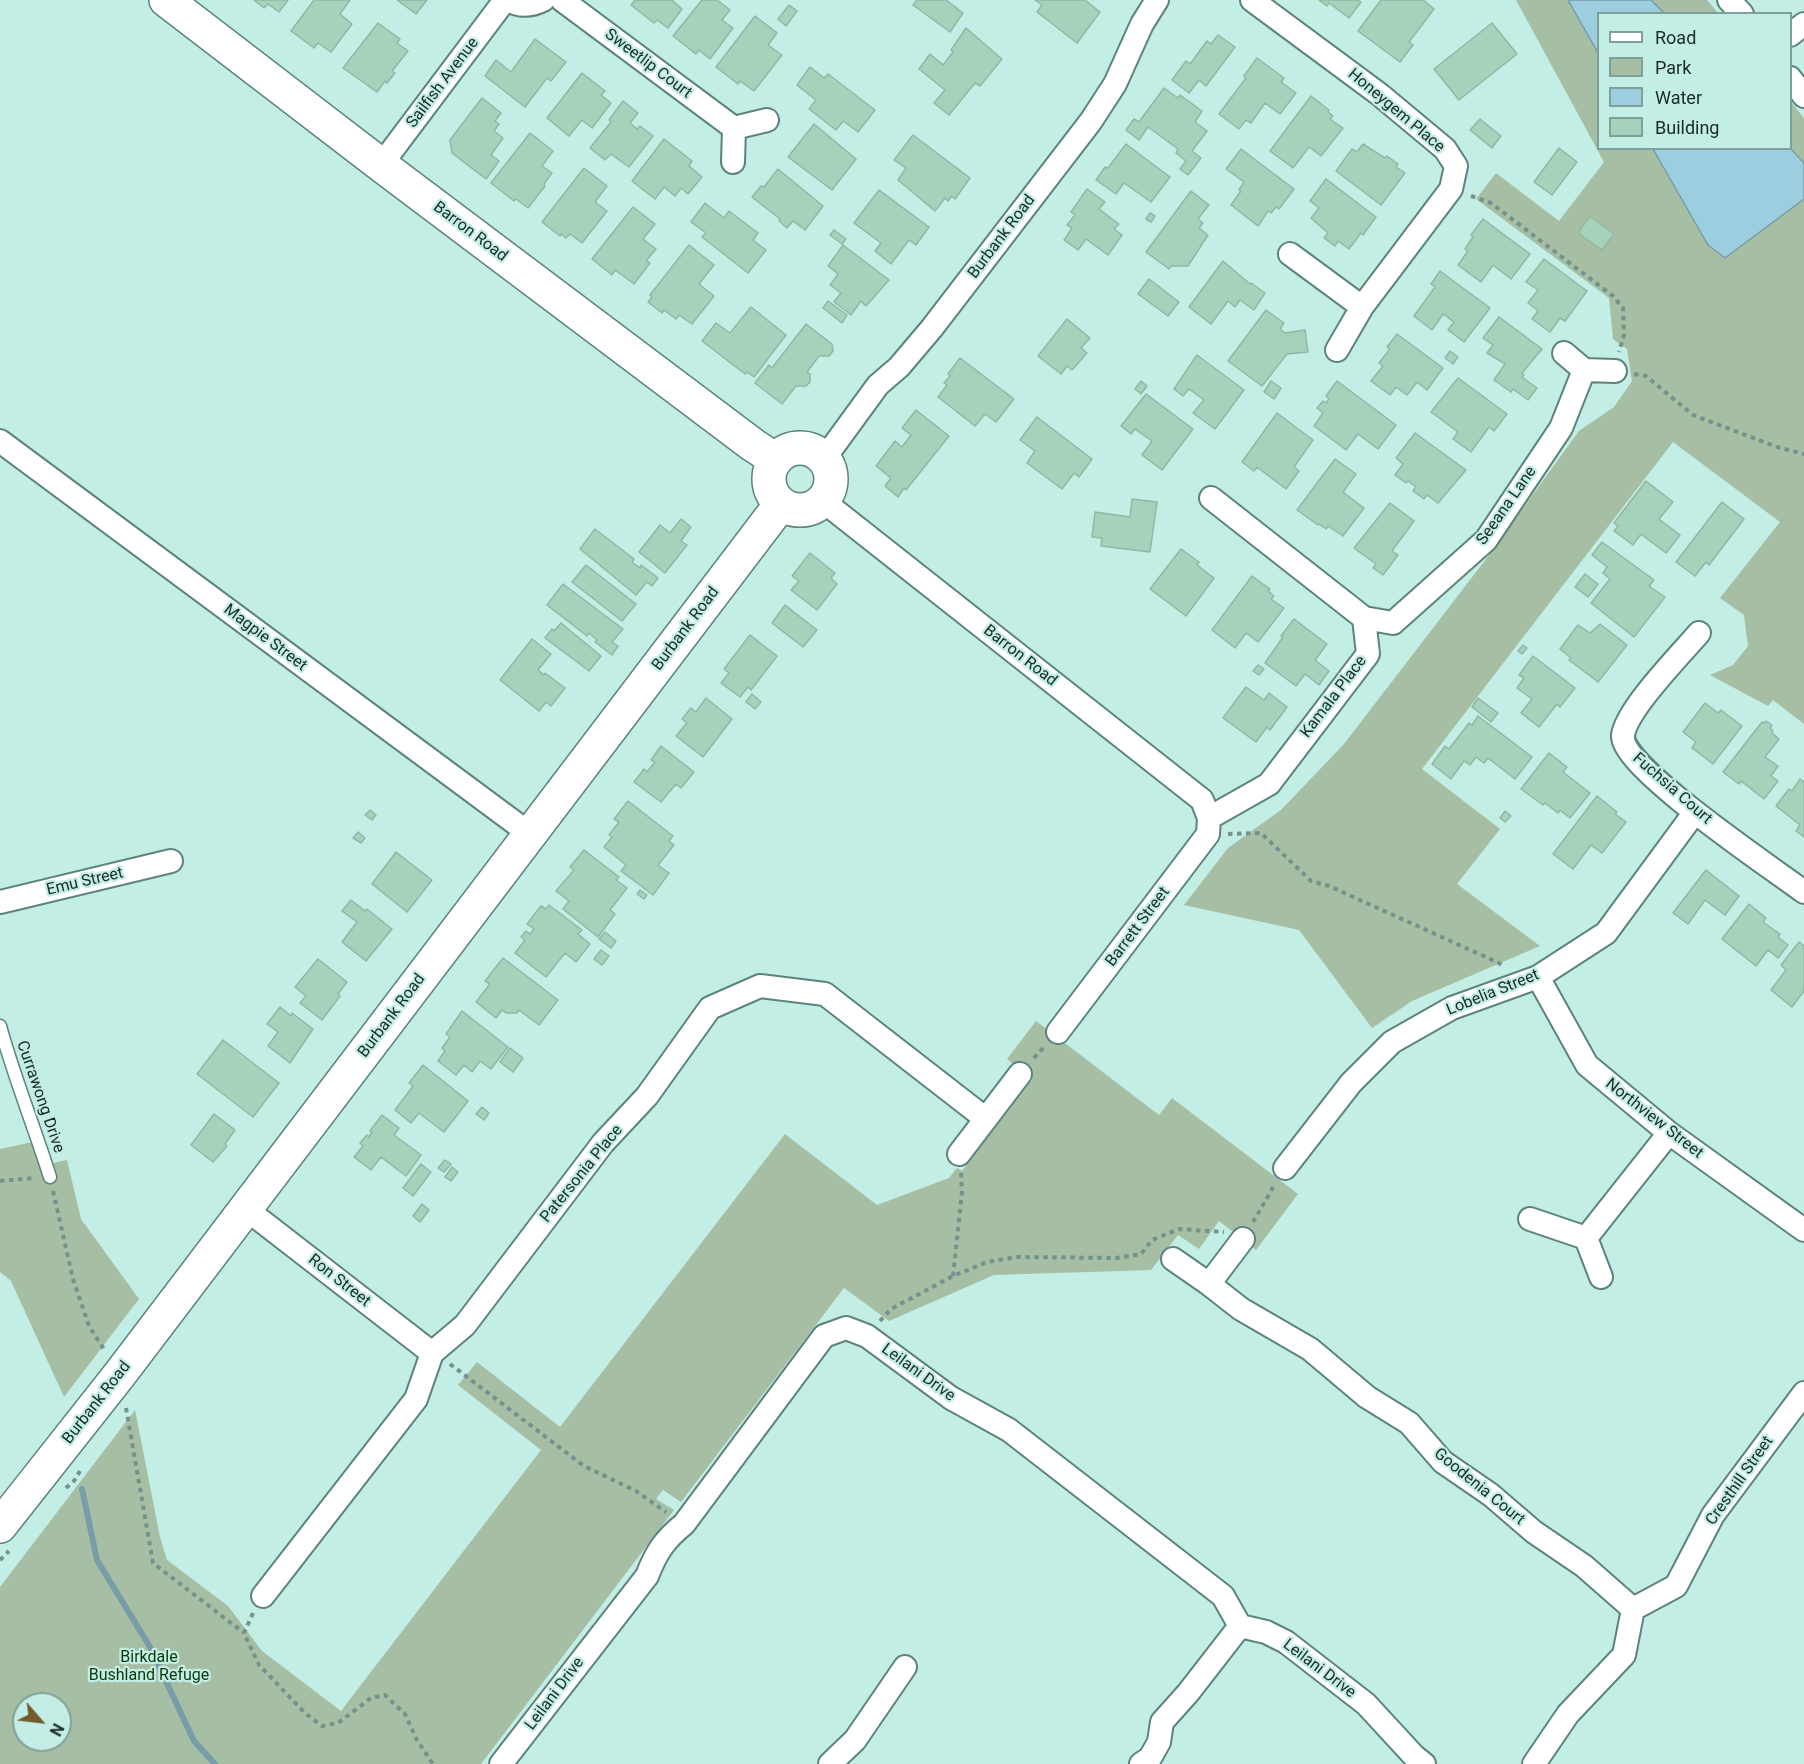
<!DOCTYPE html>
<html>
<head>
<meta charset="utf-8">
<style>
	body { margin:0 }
	#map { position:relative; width:1804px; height:1764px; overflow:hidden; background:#c3eee5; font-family:Roboto,sans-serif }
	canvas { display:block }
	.legend { position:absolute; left:1597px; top:12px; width:195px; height:138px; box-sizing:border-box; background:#c3eee5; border:2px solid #7fa099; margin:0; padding:8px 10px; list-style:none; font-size:18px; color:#1a2a27 }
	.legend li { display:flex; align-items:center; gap:12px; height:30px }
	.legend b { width:30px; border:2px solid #7fa099 }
	.north { position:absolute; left:12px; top:1692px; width:60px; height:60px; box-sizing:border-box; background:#c3eee5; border:2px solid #7fa099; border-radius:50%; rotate:118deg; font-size:16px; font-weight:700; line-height:24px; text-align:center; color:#1a2a27 }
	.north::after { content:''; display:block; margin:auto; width:21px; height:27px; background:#725a2b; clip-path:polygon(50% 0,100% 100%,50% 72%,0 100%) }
</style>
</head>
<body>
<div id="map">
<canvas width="1804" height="1764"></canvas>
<ul class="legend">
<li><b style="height:8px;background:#fff"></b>Road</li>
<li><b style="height:16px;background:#a6bea3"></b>Park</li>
<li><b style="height:16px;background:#9dcee0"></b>Water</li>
<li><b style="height:16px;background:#a5d2ba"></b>Building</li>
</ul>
<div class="north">N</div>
</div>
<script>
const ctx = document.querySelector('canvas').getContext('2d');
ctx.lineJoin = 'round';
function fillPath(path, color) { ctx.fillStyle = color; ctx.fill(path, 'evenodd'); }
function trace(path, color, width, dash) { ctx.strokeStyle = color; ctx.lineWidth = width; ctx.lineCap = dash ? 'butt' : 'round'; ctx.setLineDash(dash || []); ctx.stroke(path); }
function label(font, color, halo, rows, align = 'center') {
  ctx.font = font + ' Roboto,sans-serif'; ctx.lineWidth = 4.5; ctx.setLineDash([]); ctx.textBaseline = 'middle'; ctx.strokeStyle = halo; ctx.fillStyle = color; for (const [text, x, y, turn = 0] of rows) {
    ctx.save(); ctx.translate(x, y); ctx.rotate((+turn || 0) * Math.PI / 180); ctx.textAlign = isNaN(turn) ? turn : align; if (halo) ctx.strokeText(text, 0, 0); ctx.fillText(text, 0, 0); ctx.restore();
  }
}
const green = new Path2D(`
	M1516 0H1707L1718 13 1598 14V148H1790L1791 102 1804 118V724L1773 700 1768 706 1710 675 1733 665 1748 646 1744 615 1720 598 1780 522 1673 442 1422 769 1500 829 1457 884 1540 946 1412 1001 1372 1028 1299 930 1184 905 1228 848 1281 810 1344 744 1483 563 1579 431 1614 407 1632 381 1627 349 1613 339 1609 298 1476 199 1496 173 1559 221 1604 162Z
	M1036 1021 1159 1115 1172 1098 1298 1194 1256 1250 1219 1221 1199 1249 1178 1235 1151 1270 994 1275 889 1321 844 1288 681 1502 663 1490 656 1499 674 1510 481 1764H0V1587L135 1410 160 1537 167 1560 228 1606 262 1651 341 1711 541 1450 458 1385 477 1362 560 1427 785 1134 877 1205 949 1178 957 1168 962 1171 1032 1080 1007 1059ZM24 1704H60V1740H24Z
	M33 1142 40 1166 67 1160 81 1219 139 1299 64 1397 11 1281 0 1272V1149Z`);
const water = new Path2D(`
	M1568 0H1651L1664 13 1598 14V53Z
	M1790 148 1804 163V199L1725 258 1708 245 1653 149Z`);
const stream = new Path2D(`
	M82 1489 97 1560 150 1647 194 1741 215 1764`);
const building = new Path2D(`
	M254 0H288L279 12 268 4 264 8Z
	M314 0H350L340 14 352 24 331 52 318 43 314 48 291 31Z
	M397 0H427L416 14Z
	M635 0H672L682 9 668 28 657 20 654 23 631 5Z
	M702 0H717L730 10 722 20 733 28 710 59 699 50 696 54 673 36Z
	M917 0H946L963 13 950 32 913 5Z
	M1035 0H1085L1100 12 1077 43 1037 12 1042 5Z
	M1319 0H1358L1361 2 1349 18 1329 3 1327 6Z
	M1381 0H1423L1434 9 1409 42 1413 45 1400 62 1358 31Z
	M789 5 797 11 786 26 778 19Z
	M755 16 777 33 768 45 782 55 754 91 740 81 738 84 716 67Z
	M378 23 400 39 397 43 408 51 392 71 395 73 387 83 385 81 377 92 343 68Z
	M1492 23 1517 54 1459 100 1434 69Z
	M966 28 1002 59 980 86 975 83 949 115 934 103 945 90 919 69 930 54 943 65 953 52 951 50Z
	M1218 35 1235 47 1206 86 1199 80 1189 93 1172 80 1186 61 1190 64 1207 41 1211 44Z
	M535 39 566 62 551 81 547 78 525 107 485 76 496 60 511 72Z
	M1257 58 1284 78 1281 82 1296 93 1280 114 1265 103 1251 123 1246 120 1239 129 1219 114 1246 78 1244 76Z
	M810 67 824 78 828 74 875 110 858 132 843 121 836 130 809 109 816 100 797 85Z
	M582 73 605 91 601 95 611 103 592 128 582 120 569 136 547 118Z
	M1164 88 1178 98 1180 95 1202 111 1195 122 1207 131 1192 151 1201 158 1188 175 1180 169 1186 161 1176 153 1178 149 1148 127 1139 140 1126 130 1134 119 1139 122Z
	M1311 96 1329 110 1328 112 1333 116 1330 119 1343 128 1321 156 1309 147 1293 168 1270 151Z
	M482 98 501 113 495 121 499 124 494 131 503 138 491 155 499 161 486 179 452 153 450 140Z
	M623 101 638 113 630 123 637 129 640 126 653 136 629 167 611 154 605 160 590 148 611 122 609 120Z
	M1480 119 1501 136 1492 148 1470 130Z
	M814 124 856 159 832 190 788 157Z
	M530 133 553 151 542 166 552 173 544 184 545 186 528 208 516 199 514 201 491 183Z
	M913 135 970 178 955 199 952 196 948 201 945 198 935 211 898 180 906 168 894 160Z
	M664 139 692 161 689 166 702 177 688 194 681 188 675 196 664 187 655 199 632 181Z
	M1126 144 1170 177 1151 202 1124 183 1116 194 1096 180 1105 167 1108 168Z
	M1363 144 1385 158 1387 156 1398 164 1396 167 1405 173 1381 205 1336 171 1352 149 1357 152Z
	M1559 148 1577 162 1552 195 1534 182Z
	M1241 149 1294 189 1279 209 1276 207 1271 213 1268 211 1258 226 1231 205 1241 191 1239 190 1244 182 1226 169Z
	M584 168 607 186 595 202 607 211 582 243 570 234 566 238 561 234 560 236 542 222Z
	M778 169 823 206 805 230 793 221 787 228 779 221 780 219 752 197 761 186 764 187Z
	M1326 179 1376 217 1363 235 1361 233 1349 249 1338 241 1335 246 1324 238 1328 233 1311 218 1319 208 1310 201Z
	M1087 189 1105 202 1099 209 1119 224 1114 229 1122 235 1108 255 1086 239 1078 250 1064 240 1072 228 1067 225 1075 215 1071 212Z
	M879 190 929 227 916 245 909 240 891 264 875 251 881 243 854 223Z
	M1191 191 1209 205 1198 219 1203 223 1199 228 1208 235 1188 266H1171L1169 269 1146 252Z
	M705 203 724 218 729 211 758 233 753 240 766 250 748 273 702 237 706 233 691 222Z
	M633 207 655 224 643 239 656 249 646 261 650 263 634 284 615 270 612 275 592 259Z
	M1150 213 1155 216 1151 222 1146 219Z
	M1590 216 1614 234 1602 250 1578 233Z
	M1483 219 1530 254 1511 279 1493 265 1481 282 1458 265 1468 251 1465 249 1473 237 1471 235Z
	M834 230 846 239 842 244 830 235Z
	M689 245 714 265 699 284 714 296 692 324 679 315 676 319 664 310 662 313 648 302 652 297 650 295Z
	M843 245 889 280 866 306 861 301 851 315 834 302 841 293 830 285 838 274 828 266Z
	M1544 259 1587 291 1565 321 1560 318 1550 332 1532 319 1538 311 1528 303 1538 290 1526 282Z
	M1223 261 1250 284 1251 283 1265 293 1254 310 1240 300 1235 307 1228 301 1211 324 1189 307Z
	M1440 271 1490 308 1464 342 1448 330 1454 322 1443 314 1432 330 1414 316 1435 287 1431 284Z
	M1149 279 1179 302 1168 316 1138 294Z
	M828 301 847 315 842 323 823 308Z
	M751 307 786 335 754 377 747 372 745 374 702 341 716 323 730 333Z
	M1266 310 1284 323 1280 329 1285 333 1305 330 1308 352 1287 354 1262 386 1228 361Z
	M1499 317 1542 349 1522 373 1524 375 1522 377 1537 388 1528 400 1513 389 1511 392 1494 380 1505 364 1487 353 1493 345 1483 338Z
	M1067 319 1090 338 1081 348 1087 353 1072 370 1067 366 1061 374 1038 356Z
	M806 324 832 344 833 351 829 356H819L807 372 810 374V382L806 386H796L782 404 755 383 769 365 772 368Z
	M1397 334 1443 368 1427 390 1417 382 1407 395 1396 387 1390 395 1371 381 1383 366 1379 363 1390 349 1387 347Z
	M1450 351 1458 357 1453 364 1445 358Z
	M1197 355 1244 390 1215 429 1193 413 1204 400 1189 389 1183 396 1174 389Z
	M960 358 1014 399 996 422 985 414 975 426 938 397 947 385 944 383 950 376 948 374Z
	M1458 378 1507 414 1494 431 1489 427 1471 452 1453 439 1458 432 1431 412Z
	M1141 381 1147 386 1141 394 1135 389Z
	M1271 381 1281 388 1274 399 1264 392Z
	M1337 381 1396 425 1378 449 1358 434 1346 450 1314 426 1323 413 1317 408 1323 401 1326 403 1329 399 1326 396Z
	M1146 394 1193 429 1162 470 1142 455 1152 441 1135 429 1131 434 1121 426Z
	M916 410 949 436 906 490 904 488 898 497 885 486 891 478 876 466 895 441 902 447 911 435 902 428Z
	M1277 413 1313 440 1294 467 1299 471 1286 489 1257 467 1254 471 1242 462Z
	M1037 417 1092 459 1079 477 1074 473 1062 489 1027 463 1035 451 1020 440Z
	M1415 433 1466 470 1438 503 1427 495 1424 499 1413 491 1416 487 1408 481 1406 483 1395 475 1403 464 1396 458Z
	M1335 459 1356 474 1343 492 1364 508 1343 536 1328 526 1326 529 1319 524 1318 525 1297 510Z
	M1646 481 1673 502 1659 519 1680 535 1666 553 1641 534 1633 545 1614 531 1618 526 1614 523Z
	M1132 499 1157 502 1150 552 1101 546 1102 538 1092 537 1095 512 1130 517Z
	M1722 502 1744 519 1709 565 1706 562 1695 576 1676 562Z
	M1390 503 1414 521 1392 551 1398 555 1383 575 1373 568 1376 564 1354 548Z
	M681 519 691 527 681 541 687 545 665 573 639 552 660 525 670 533Z
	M595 529 634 559 632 562 640 568 641 565 658 578 652 586 647 582 636 595 580 549Z
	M1602 542 1654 580 1649 586 1665 597 1634 637 1591 603 1610 579 1603 573 1607 567 1592 555Z
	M1181 549 1199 562 1197 565 1214 578 1186 616 1150 589Z
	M810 553 835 573 831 578 837 584 817 610 791 590 799 581 792 576Z
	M586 565 636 604 622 621 572 582Z
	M1585 574 1598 584 1588 597 1575 587Z
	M1252 576 1270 589 1268 591 1274 596 1271 599 1284 608 1258 642 1246 633 1235 648 1212 630Z
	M563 584 623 629 612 642 618 646 612 655 595 642 597 640 589 633 587 636 547 605Z
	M785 605 817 630 803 647 772 623Z
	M1294 619 1327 644 1315 660 1329 671 1319 685 1305 674 1296 686 1265 663 1283 637 1281 636Z
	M561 623 601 656 589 671 545 638 552 629 554 631Z
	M1600 624 1627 645 1598 682 1569 660 1571 658 1560 649 1578 625 1590 633Z
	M750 635 777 656 751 690 748 687 740 697 721 683 729 673 724 669Z
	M532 639 551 654 538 670 544 675 545 673 565 688 551 706 546 702 539 711 500 680Z
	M1523 645 1527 648 1522 654 1518 651Z
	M1533 656 1575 688 1560 707 1557 704 1539 727 1521 713 1532 699 1517 688 1524 678 1519 675Z
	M1258 665 1264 669 1259 675 1253 671Z
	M1246 687 1264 700 1269 693 1287 707 1270 730 1267 727 1256 742 1223 718Z
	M752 694 761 702 755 709 746 702Z
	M706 698 732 719 703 757 676 736 687 723 682 719 691 708 696 712Z
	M1478 698 1498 713 1491 722 1472 707Z
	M1705 703 1718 713 1721 710 1742 726 1713 764 1692 748 1696 742 1683 732Z
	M1478 716 1532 757 1515 779 1488 758 1484 763 1476 757 1470 765 1464 761 1451 779 1432 764 1445 746 1449 749 1469 723 1472 725Z
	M1766 721 1772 725 1770 728 1773 731 1772 733 1779 739 1765 757 1778 766 1771 776 1778 781 1764 799 1741 781 1739 784 1723 772 1762 722 1764 723Z
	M661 746 694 772 681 788 676 784 661 802 634 782 644 769 647 772 655 762 651 760Z
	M1549 753 1567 767 1563 772 1590 793 1570 818 1560 810 1558 813 1545 803 1543 805 1521 789Z
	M1800 779 1804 782V837L1796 831 1800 825 1776 806 1789 789 1792 791Z
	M1597 796 1617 812 1615 814 1626 822 1602 853 1591 845 1573 869 1553 854Z
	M628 801 673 836 669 841 674 845 658 865 669 873 653 895 621 871 626 865 604 847 612 837 609 835 619 822 614 819Z
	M370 810 376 815 372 820 365 815Z
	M1505 811 1511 816 1505 822 1500 818Z
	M358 832 365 838 361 843 353 838Z
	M584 850 619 877 616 880 627 888 610 910 615 914 598 937 563 909 569 901 556 891 574 870 570 867Z
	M396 852 432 880 407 912 372 884Z
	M1706 870 1739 896 1725 915 1705 900 1688 924 1673 913Z
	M640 890 647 895 644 899 637 894Z
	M351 900 365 911 367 909 392 929 366 961 342 942 357 922 342 911Z
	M1749 904 1766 918 1763 922 1780 934 1778 937 1788 945 1778 958 1768 950 1756 966 1722 939Z
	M549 905 582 930 578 934 590 944 576 962 565 953 546 977 515 953 525 940 521 937 526 931 530 934 534 929 527 924 541 906 546 909Z
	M605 932 616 941 611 948 599 939Z
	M1799 942 1804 946V991L1792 1007 1771 990 1786 970 1781 965Z
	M601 950 609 956 602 965 594 959Z
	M503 958 558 1000 539 1025 519 1010 517 1013H506L502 1010 496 1018 476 1002 490 984 485 981Z
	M318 959 347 982 338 994 340 996 322 1020 300 1003 306 996 295 987Z
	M280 1007 291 1016 292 1013 313 1029 290 1063 268 1046 278 1032 267 1024Z
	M462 1011 508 1047 491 1069 480 1061 472 1072 464 1065 456 1075 438 1061 445 1051 442 1048 450 1037 446 1034Z
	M223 1040 279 1083 253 1117 197 1074Z
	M510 1048 523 1058 513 1072 500 1062Z
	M423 1065 468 1101 444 1132 419 1113 411 1123 395 1110 413 1086 409 1083Z
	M482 1107 489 1113 484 1120 476 1114Z
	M214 1114 235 1130 225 1144 227 1146 213 1162 191 1145Z
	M382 1115 399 1128 394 1135 421 1155 406 1176 381 1157 371 1170 354 1157 363 1146 360 1143 367 1135 369 1137 372 1132 370 1131Z
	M445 1160 451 1164 444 1172 438 1168Z
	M421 1164 431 1172 413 1196 403 1188Z
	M452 1167 458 1172 451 1181 445 1177Z
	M422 1204 429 1210 420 1222 413 1216Z`);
const path = new Path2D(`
	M1471 196 1491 203 1613 296 1623 308 1624 335 1619 352
	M1634 374 1646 376 1693 415 1777 447 1804 454
	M1228 834 1261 833 1311 881 1329 886 1499 963 1504 967
	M1034 1058 1045 1046
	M0 1181 35 1178
	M53 1191 73 1279 89 1326 105 1351
	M1253 1222 1275 1184
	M953 1276 962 1192 961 1173
	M880 1321 891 1309 953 1276 987 1262 1016 1257 1116 1258 1141 1254 1152 1240 1179 1229 1224 1232
	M450 1364 584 1466 636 1491 666 1512
	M126 1408 153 1563 244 1633
	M66 1488 74 1481 80 1471
	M0 1560 9 1551
	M253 1613 244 1633 259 1665 306 1714 322 1726 338 1723 371 1698 385 1695 405 1714 417 1740 433 1764`);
const lane = new Path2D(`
	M0 1026C14 1077 34 1126 50 1177`);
const street = new Path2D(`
	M508 0C520 7 531 6 543 0
	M562 0 734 128
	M1252 0 1379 94 1445 149 1456 166 1451 189 1362 307
	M1729 0 1742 14
	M1790 35 1804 24
	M1790 78 1804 96
	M733 162 734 128 767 120
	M381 165 505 0
	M1290 254 1362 307 1337 350
	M1564 353 1584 370
	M0 441 530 834
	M824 459 878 385 899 367 932 328 1091 121 1115 84 1142 24 1157 0
	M823 501 1202 800 1209 818 1208 834 1058 1032
	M1364 618 1393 623 1486 540 1561 428 1584 370 1615 371
	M1699 633C1680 655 1627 709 1623 735 1619 766 1775 870 1804 892
	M1209 818 1269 784 1368 654 1364 618 1211 498
	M0 902 171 861
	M1538 977 1587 1065 1669 1133 1804 1230
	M959 1154 1020 1074
	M1285 1168 1351 1083 1392 1042 1452 1008 1538 977 1606 933 1695 812
	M246 1209 432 1353
	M1530 1219 1586 1238 1601 1277
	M1586 1238 1669 1133
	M1173 1259 1209 1284 1241 1309 1310 1349 1367 1397 1409 1423 1443 1462 1491 1495 1534 1532 1584 1566 1633 1609
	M1209 1284 1243 1239
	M263 1596 416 1399 432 1353 465 1325 603 1143 647 1096 710 1008 760 986 825 994 986 1119
	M501 1764 647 1576C656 1553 664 1540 684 1524L824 1336 846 1328 867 1336 951 1398 1009 1430 1223 1596 1240 1626 1266 1632 1286 1642 1366 1704 1414 1756 1424 1764
	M830 1764 855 1740 905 1667
	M1141 1764 1150 1758 1159 1742 1162 1722 1188 1693 1240 1626
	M1534 1764 1568 1714 1624 1655 1633 1609 1676 1586 1713 1515 1804 1393`);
const secondary = new Path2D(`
	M166 0 381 165 753 445 776 460
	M769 479a31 31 0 1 1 62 0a31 31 0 1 1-62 0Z
	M0 1526 120 1374 781 504`);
const streetNames = [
	["Sweetlip Court",648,64,37],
	["Sailfish Avenue",443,83,-53],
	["Honeygem Place",1396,111,40],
	["Barron Road",470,232,37],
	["Burbank Road",1002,237,-53],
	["Seeana Lane",1507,506,-55],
	["Burbank Road",686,629,-53],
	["Magpie Street",265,638,37],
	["Barron Road",1020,656,38],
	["Kamala Place",1334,697,-53],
	["Fuchsia Court",1672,789,41],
	["Emu Street",85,882,-13],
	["Barrett Street",1138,927,-53],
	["Lobelia Street",1493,993,-22],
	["Burbank Road",392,1016,-53],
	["Currawong Drive",40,1097,71],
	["Northview Street",1654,1119,38],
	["Patersonia Place",582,1174,-51],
	["Ron Street",339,1281,38],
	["Leilani Drive",918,1373,36],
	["Burbank Road",97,1403,-52],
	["Cresthill Street",1740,1481,-55],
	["Goodenia Court",1479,1487,39],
	["Leilani Drive",1319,1669,37],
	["Leilani Drive",555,1694,-53]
];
const parkNames = [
	["Birkdale",149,1658],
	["Bushland Refuge",149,1676]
];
fillPath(green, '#a6bea3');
fillPath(water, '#9dcee0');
trace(water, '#769da8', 1.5);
trace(stream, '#769da8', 6);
fillPath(building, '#a5d2ba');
trace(building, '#94b6a4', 1.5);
trace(lane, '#5c847d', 15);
trace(street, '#5c847d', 26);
trace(secondary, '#5c847d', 36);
trace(path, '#73928b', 4, [4.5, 4.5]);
trace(lane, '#fff', 12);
trace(street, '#fff', 22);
trace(secondary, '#fff', 33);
label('16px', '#1a2a27', '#c3eee5', streetNames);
label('16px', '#0d3809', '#c3eee5', parkNames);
</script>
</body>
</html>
